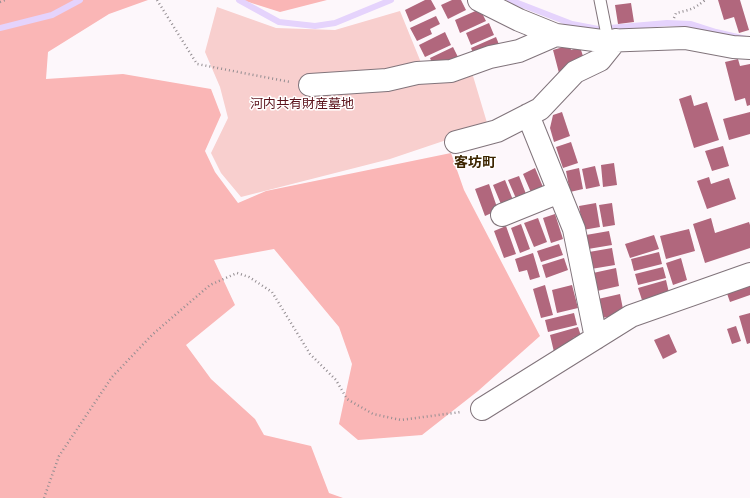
<!DOCTYPE html>
<html>
<head>
<meta charset="utf-8">
<style>
	body { margin:0 }
	canvas { display:block; background:#fdf7fb }
</style>
</head>
<body>
<canvas width="750" height="498"></canvas>
<script>
const ctx = document.querySelector('canvas').getContext('2d');
ctx.lineJoin = 'round';
function fillPath(path, color) { ctx.fillStyle = color; ctx.fill(path, 'evenodd'); }
function trace(path, color, width, dash) { ctx.strokeStyle = color; ctx.lineWidth = width; ctx.lineCap = dash ? 'butt' : 'round'; ctx.setLineDash(dash || []); ctx.stroke(path); }
function label(font, color, halo, rows, align = 'center') {
  ctx.font = font + ' "PT Sans","Noto Sans JP",sans-serif'; ctx.lineWidth = 3; ctx.setLineDash([]); ctx.textBaseline = 'middle'; ctx.strokeStyle = halo; ctx.fillStyle = color; for (const [text, x, y, turn = 0] of rows) {
    ctx.save(); ctx.translate(x, y); ctx.rotate((+turn || 0) * Math.PI / 180); ctx.textAlign = isNaN(turn) ? turn : align; if (halo) ctx.strokeText(text, 0, 0); ctx.fillText(text, 0, 0); ctx.restore();
  }
}
const green = new Path2D(`
	M217 7 276 28 335 30 400 11 422 65 432 78 473 76 488 126 390 159 241 197 221 173 211 153 228 118 220 87 205 52Z`);
const forest = new Path2D(`
	M0 0H148L109 14 48 52 46 79 123 74 211 89 221 115 205 151 215 172 238 203 266 191 451 153 464 190 540 336 478 391 422 435 358 440 339 424 352 364 339 327 274 249 214 260 235 305 186 345 211 379 255 419 264 435 311 446 329 493 343 498H0Z
	M242 0H327L280 12Z`);
const stream = new Path2D(`
	M239 0 279 22 315 26 335 23 391 0
	M510 0 572 24 598 29 667 23 691 24 716 32 746 39
	M0 28 52 15 80 0`);
const building = new Path2D(`
	M425 0H431L436 9 410 22 405 10Z
	M452 0H461L466 10 448 19 441 5Z
	M718 0H740L749 30 739 33 734 17 724 20Z
	M631 3 634 22 618 24 615 5Z
	M480 9 486 21 460 33 455 20Z
	M436 16 440 24 430 29 432 34 417 41 410 28Z
	M489 23 494 35 471 45 466 33Z
	M445 32 451 45 425 57 419 45Z
	M496 37 500 47 475 58 471 48Z
	M570 45 571 50 580 47 586 65 559 73 553 50Z
	M453 47 458 57 434 68 430 58Z
	M738 59 740 66 750 64V105L747 106 745 98 735 101 725 62Z
	M691 95 694 106 707 102 719 140 694 148 679 99Z
	M562 112 570 136 554 142 550 128 553 115Z
	M750 112V134L729 140 723 119Z
	M571 142 578 163 563 168 556 147Z
	M723 146 729 166 712 171 705 151Z
	M614 163 617 185 603 187 601 165Z
	M595 166 600 186 586 189 582 169Z
	M535 168 545 192 533 197 523 174Z
	M579 168 583 189 570 192 566 171Z
	M519 176 528 199 518 203 508 180Z
	M709 177 711 184 729 178 736 199 707 209 697 181Z
	M505 180 515 205 503 209 493 185Z
	M489 184 498 210 485 216 475 189Z
	M596 203 600 227 583 230 579 206Z
	M612 203 615 225 603 227 599 205Z
	M555 214 563 239 551 243 543 218Z
	M538 218 547 242 534 247 524 223Z
	M711 218 715 233 749 222 750 225V248L705 263 693 224Z
	M521 224 530 249 520 253 511 228Z
	M506 226 516 254 504 258 494 231Z
	M689 229 695 251 666 259 660 236Z
	M609 231 612 245 588 249 586 235Z
	M654 235 659 249 630 258 625 244Z
	M559 244 563 255 541 262 537 251Z
	M612 248 615 265 591 269 589 252Z
	M659 252 662 264 634 271 631 259Z
	M533 253 540 277 530 280 527 270 519 272 515 259Z
	M564 258 568 270 546 278 542 265Z
	M681 258 687 280 673 285 666 263Z
	M663 267 666 278 638 285 635 274Z
	M616 268 619 286 597 291 593 273Z
	M666 280 669 293 642 300 638 288Z
	M748 280 750 287V295L730 302 725 288Z
	M545 285 553 315 541 318 533 289Z
	M572 285 578 308 557 313 552 290Z
	M620 294 624 314 602 318 598 299Z
	M574 313 577 325 548 332 545 320Z
	M750 313V343L747 344 739 316Z
	M736 326 741 341 732 344 727 329Z
	M578 327 581 336 573 338 575 346 554 352 550 335Z
	M669 334 677 352 663 359 654 340Z`);
const path = new Path2D(`
	M157 0 197 64 290 82
	M0 2 5 0
	M674 18 676 13C690 10 694 9 705 0
	M44 498 59 456 112 377 153 334 210 285 237 273 249 277 272 292 310 354 336 380 347 399 373 414 401 420 461 412`);
const service = new Path2D(`
	M600 0 608 40`);
const minor = new Path2D(`
	M479 0 519 20 556 35
	M310 85 387 80 417 73 451 71 490 57 519 51 556 35 602 41 685 38 733 47 750 48
	M528 115 574 229 596 338
	M456 142 497 131 540 109 575 72 600 60 616 40
	M502 215 559 192
	M482 409 631 316 750 274`);
const parkNames = [
	["河内共有財産墓地",302,104]
];
const neighbourhoodNames = [
	["客坊町",475,163]
];
fillPath(green, '#f8cfce');
fillPath(forest, '#fab6b6');
trace(stream, '#e5d3fc', 6);
fillPath(building, '#b1677d');
trace(service, '#81747b', 13);
trace(minor, '#81747b', 24);
trace(path, '#938d91', 2.5, [1, 3]);
trace(service, '#fff', 11);
trace(minor, '#fff', 22);
label('13px', '#5b121b', '#fff', parkNames);
label('bold 14px', '#3c2500', '#fff', neighbourhoodNames);
</script>
</body>
</html>
